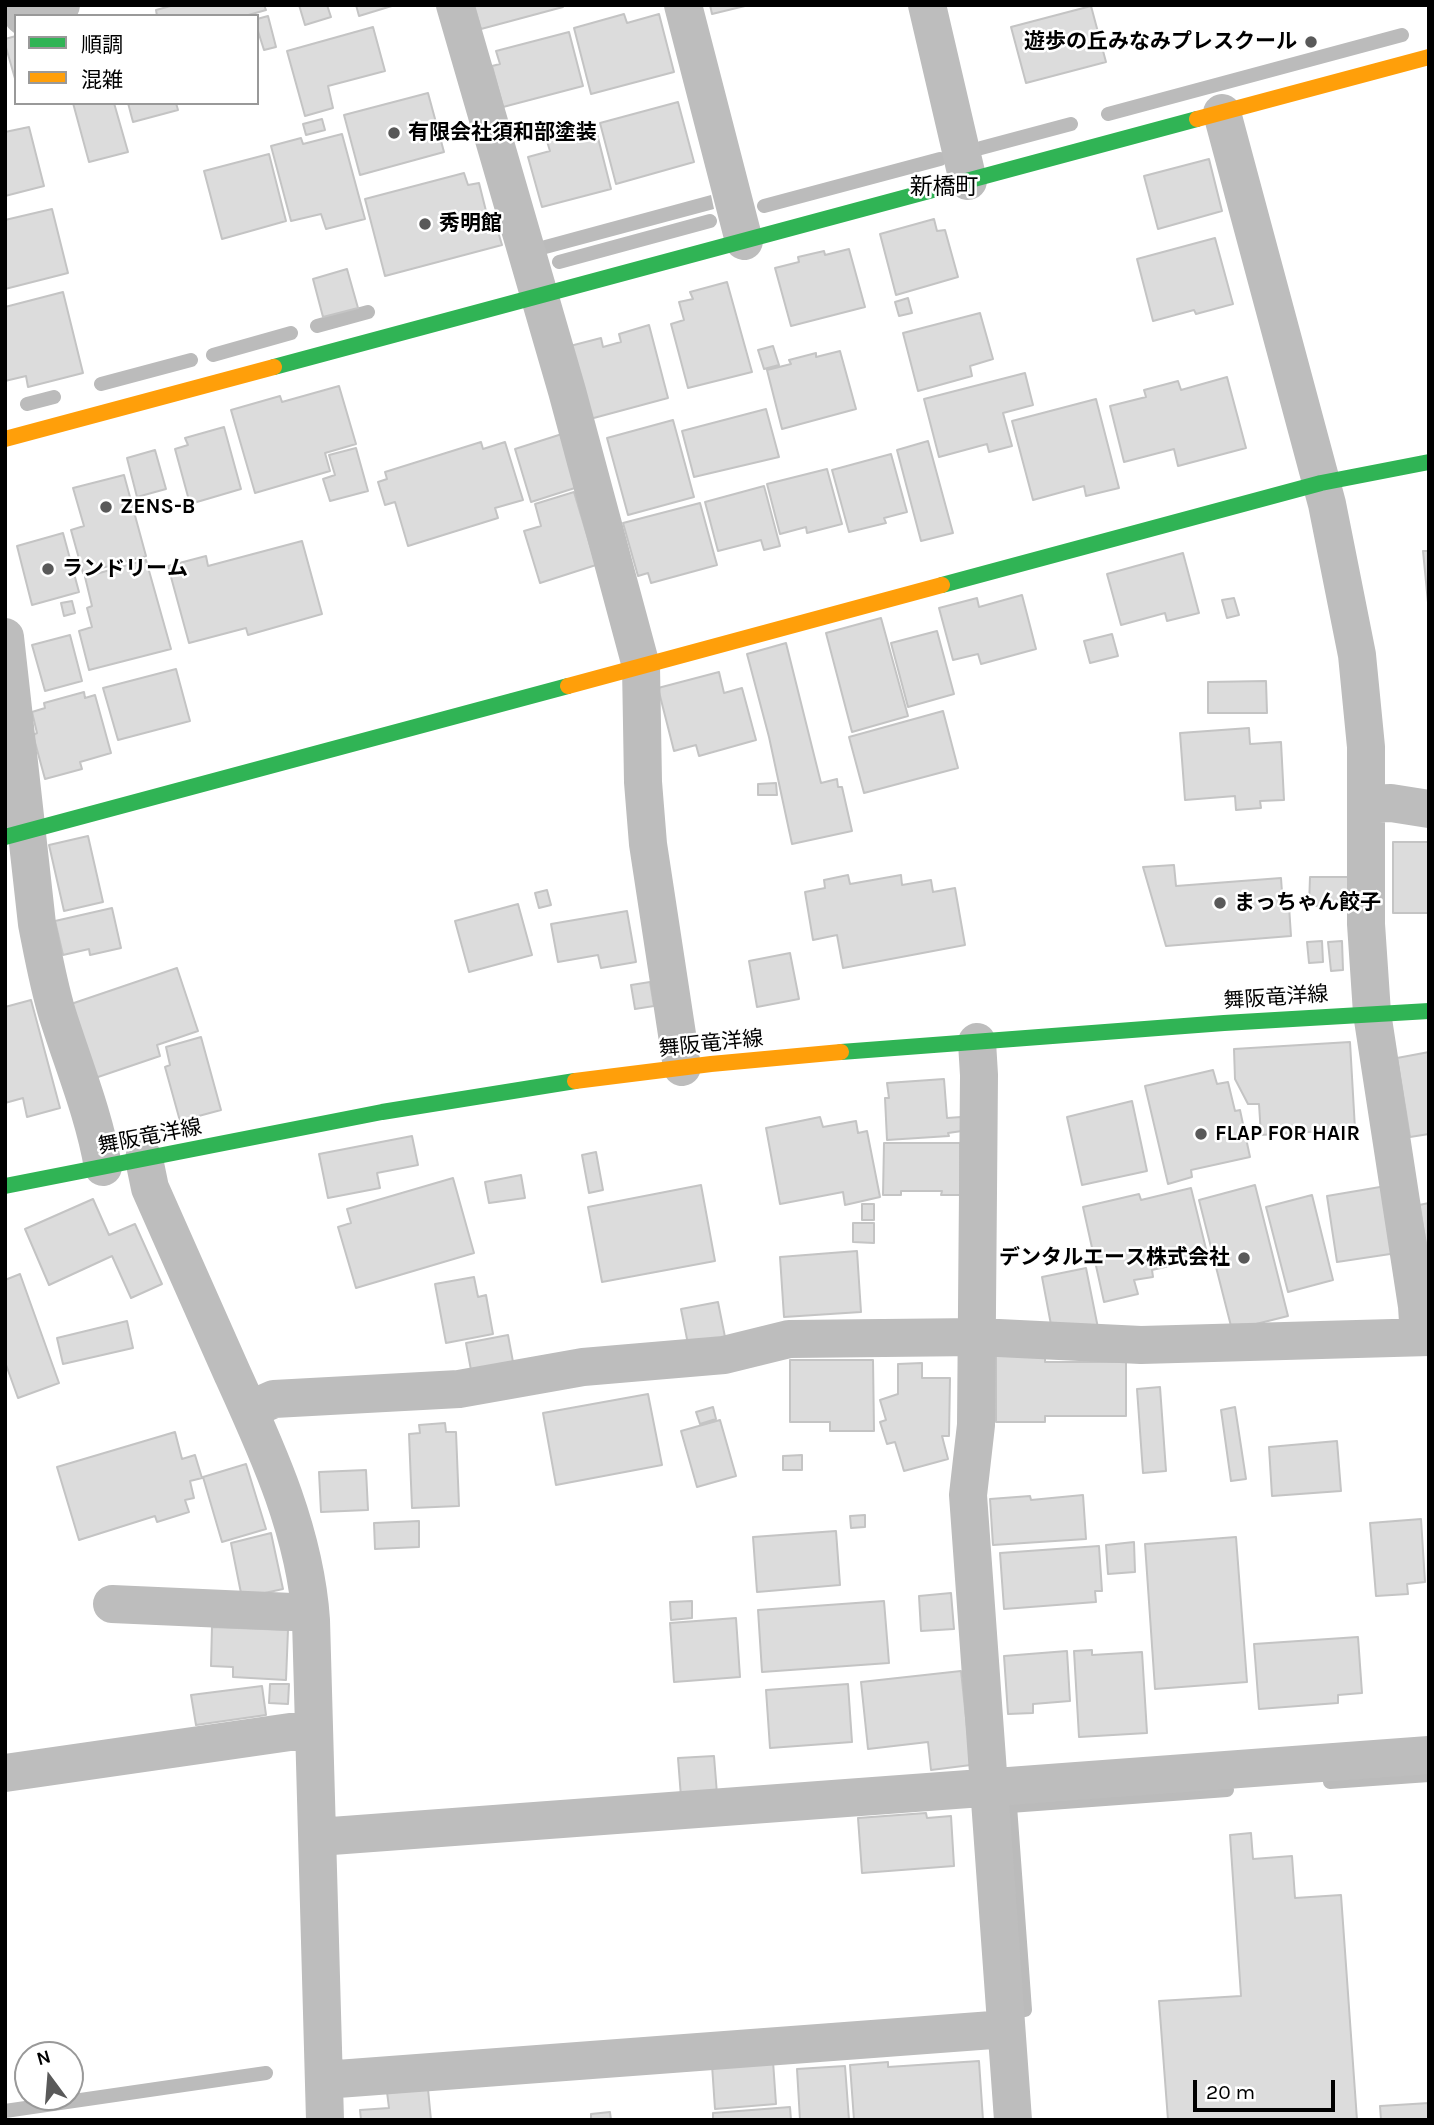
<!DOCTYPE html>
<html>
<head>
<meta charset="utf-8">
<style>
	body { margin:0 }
	#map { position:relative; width:1434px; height:2125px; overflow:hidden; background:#fff; font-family:Karla,"Noto Sans JP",sans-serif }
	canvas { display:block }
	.frame { position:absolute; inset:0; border:7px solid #000; pointer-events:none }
	.legend { position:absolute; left:14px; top:14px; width:245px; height:91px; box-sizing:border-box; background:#fff; border:2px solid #999; margin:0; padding:9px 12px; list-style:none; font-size:21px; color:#000 }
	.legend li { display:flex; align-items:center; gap:14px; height:35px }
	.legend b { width:35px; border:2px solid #999 }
	.north { position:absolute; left:14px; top:2041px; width:70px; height:70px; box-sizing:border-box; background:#fff; border:2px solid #999; border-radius:50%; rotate:344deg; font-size:19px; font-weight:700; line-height:28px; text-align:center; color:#000 }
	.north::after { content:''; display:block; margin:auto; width:24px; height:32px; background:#595959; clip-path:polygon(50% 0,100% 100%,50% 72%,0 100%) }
	.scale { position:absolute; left:1193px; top:2080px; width:142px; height:32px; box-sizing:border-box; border:4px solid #000; border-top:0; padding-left:9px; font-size:21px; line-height:24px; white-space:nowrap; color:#000; -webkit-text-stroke:5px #fff; paint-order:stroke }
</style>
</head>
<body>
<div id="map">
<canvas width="1434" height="2125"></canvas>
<div class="frame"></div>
<ul class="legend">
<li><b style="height:9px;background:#30b455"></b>順調</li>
<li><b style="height:9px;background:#ff9f0a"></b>混雑</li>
</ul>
<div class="north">N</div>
<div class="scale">20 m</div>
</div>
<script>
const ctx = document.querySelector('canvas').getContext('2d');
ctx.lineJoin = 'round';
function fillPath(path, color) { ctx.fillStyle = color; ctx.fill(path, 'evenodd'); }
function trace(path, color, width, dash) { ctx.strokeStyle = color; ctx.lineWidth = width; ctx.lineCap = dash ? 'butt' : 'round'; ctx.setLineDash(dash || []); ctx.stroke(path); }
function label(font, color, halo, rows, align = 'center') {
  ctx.font = font + ' Karla,"Noto Sans JP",sans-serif'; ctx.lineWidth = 5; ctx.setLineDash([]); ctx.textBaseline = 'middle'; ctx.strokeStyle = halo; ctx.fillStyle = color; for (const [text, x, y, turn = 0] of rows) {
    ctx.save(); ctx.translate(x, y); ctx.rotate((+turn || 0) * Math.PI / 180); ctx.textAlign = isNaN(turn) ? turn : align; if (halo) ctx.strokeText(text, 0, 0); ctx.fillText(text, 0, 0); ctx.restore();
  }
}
const water = new Path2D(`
	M711 195 714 209 546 254 541 241Z`);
const stream = new Path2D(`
	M1108 114 1402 35
	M981 148 1071 124
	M764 206 940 159
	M559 262 710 221
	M317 326 368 312
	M213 355 291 333
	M101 384 191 360
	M27 404 54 397
	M1330 1782 1429 1775
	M1020 2011 1025 2010 1010 1806 1227 1790
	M5 2111 266 2073`);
const building = new Path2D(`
	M174 5H264L266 10 245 16H157L156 10Z
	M299 5H327L331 17 305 25Z
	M356 5H395L359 16Z
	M474 5H563V7L481 29Z
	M710 5H749L712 14Z
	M1091 6 1106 62 1026 83 1011 27Z
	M624 14 627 23 659 14 674 72 591 94 574 28Z
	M268 16 276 47 264 50 257 28V19Z
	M373 27 385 71 328 86 333 108 305 116 287 51Z
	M569 32 583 86 503 107 492 66 500 64 496 51Z
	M16 36V82L5 44V39Z
	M428 93 444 152 360 175 344 115Z
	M678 102 694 162 616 184 600 123Z
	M73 103H114L128 152 89 162Z
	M128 103H176L178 110 133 122Z
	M322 119 325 130 306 135 303 124Z
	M594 122 611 189 542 207 528 157 550 151 545 135Z
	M29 127 44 186 5 196V132Z
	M342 134 365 219 326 229 321 214 291 221 271 146 301 138 303 144Z
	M269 154 286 221 222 239 204 171Z
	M1209 159 1222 211 1158 229 1144 176Z
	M464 173 468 185 479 183 490 227 496 225 502 245 385 276 365 199Z
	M52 209 68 273 5 289V220Z
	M934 219 937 231 945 230 958 277 896 295 880 234Z
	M1215 238 1233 304 1196 314 1194 310 1153 321 1137 259Z
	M849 249 865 307 791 326 775 268 799 262 798 257 824 251 825 255Z
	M347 269 358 308 323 317 313 279Z
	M727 282 752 372 688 388 671 324 684 320 679 302 693 299 690 292Z
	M63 292 83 373 28 387 26 376 5 381V307Z
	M908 298 912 313 899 316 895 302Z
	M980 313 993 359 970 366 972 376 918 391 903 333Z
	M649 325 668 398 590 419 570 346 601 338 603 347 621 342 619 334Z
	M773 346 779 365 764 369 758 350Z
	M840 351 856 409 782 429 767 370 791 364 789 360 816 353V357Z
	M1025 373 1033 405 1003 413 1012 446 989 452 987 444 939 457 924 399Z
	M1227 377 1246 448 1178 466 1174 449 1124 462 1110 406 1146 397 1144 390 1178 381 1181 390Z
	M339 386 356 444 325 453 330 471 255 493 231 410 280 396 282 402Z
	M1096 399 1119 488 1086 496 1084 486 1033 500 1012 421Z
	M766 409 779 457 694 477 682 431Z
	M673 420 694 497 628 515 607 438Z
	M224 427 241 489 190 504 175 449 188 445 185 438Z
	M562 434 578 487 531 502 515 449Z
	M928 441 953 533 921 541 897 450Z
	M481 442 483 449 505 442 523 500 495 508 498 518 408 546 395 502 385 505 378 482 387 479 385 472Z
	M356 448 368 491 330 501 323 479 335 475 329 455Z
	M155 450 166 489 137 497 127 458Z
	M891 454 907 512 884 518 886 523 849 532 832 470Z
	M827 469 842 524 807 533 806 527 780 534 767 484Z
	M124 475 146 556 83 573 71 530 84 526 73 488Z
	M764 486 780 546 764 550 761 540 718 551 705 502Z
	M574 492 596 565 540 583 524 531 541 526 535 504Z
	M700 503 717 565 651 583 648 573 638 576 623 523Z
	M63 533 79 592 32 605 17 546Z
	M302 541 322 614 248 635 246 628 189 643 168 566 206 556 208 566Z
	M1423 551H1429V613Z
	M1183 553 1199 613 1167 621 1165 613 1121 625 1107 574Z
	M146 560 171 649 89 670 79 631 92 627 87 608 92 606 85 577Z
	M1022 595 1036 649 981 664 978 654 953 660 939 608 977 598 979 607Z
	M1234 598 1239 615 1227 618 1222 600Z
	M72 601 75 613 64 616 61 603Z
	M881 618 908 716 852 732 826 633Z
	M937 631 954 694 908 707 891 643Z
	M1112 634 1118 656 1090 663 1084 641Z
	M70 635 82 681 45 691 32 645Z
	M786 643 821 783 837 779 838 787H842L852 831 792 844 769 737 747 654Z
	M176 669 190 721 118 740 103 688Z
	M719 672 724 693 742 688 756 740 699 756 696 745 674 751 658 688Z
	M1266 681 1267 713H1208V682Z
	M84 692 85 698 95 695 111 753 80 762 82 769 45 779 33 735 37 733 32 712 45 708 44 703Z
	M943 711 958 768 864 793 849 737Z
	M1249 728 1250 744 1281 742 1284 800 1260 801 1261 808 1236 810 1235 796 1185 800 1180 733Z
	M776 783 777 795H758V784Z
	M88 836 103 902 64 911 49 845Z
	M1393 842H1429V913H1393Z
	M1174 865 1176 886 1281 878 1283 907 1289 906 1291 936 1166 946 1143 867Z
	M848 875 850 884 901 875 902 885 931 880 933 892 955 888 965 945 843 968 837 935 813 940 805 892 825 888 824 880Z
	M1310 877H1349V906H1309Z
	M547 890 551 905 539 908 535 893Z
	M518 904 532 955 469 972 455 921Z
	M112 908 121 948 90 955 89 949 63 955 55 921Z
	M627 911 636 962 601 968 598 955 558 962 551 924Z
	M1322 941 1323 962 1309 963 1307 942Z
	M1342 941 1343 970 1331 971 1328 942Z
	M790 953 799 999 757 1007 749 961Z
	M177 968 198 1031 157 1045 160 1056 95 1078 71 1004Z
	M650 982 654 1006 635 1009 631 985Z
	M31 1000 60 1108 27 1117 23 1098 5 1103V1007Z
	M201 1037 221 1110 180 1121 165 1067 170 1065 166 1047Z
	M1350 1042 1355 1129 1261 1135 1259 1104H1248L1235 1079 1234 1049Z
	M1429 1052V1134L1410 1137 1397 1058Z
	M1213 1070 1217 1084 1228 1082 1235 1111 1240 1110 1250 1157 1191 1170 1192 1177 1168 1184 1145 1086Z
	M944 1079 947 1118 961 1117 962 1131 948 1133 949 1136 887 1140 885 1098H889L887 1083Z
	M1132 1101 1147 1171 1082 1185 1067 1117Z
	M820 1117 823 1127 856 1121 858 1133 867 1131 880 1197 845 1205 843 1192 780 1204 766 1128Z
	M412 1136 418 1165 377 1173 380 1188 328 1198 319 1154Z
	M884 1143H960V1195H941L942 1191H901V1195H883Z
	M596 1152 603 1190 589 1193 582 1155Z
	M521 1175 525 1198 489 1203 485 1182Z
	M453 1178 474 1253 356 1288 338 1227 351 1223 347 1209Z
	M701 1185 715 1261 602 1282 588 1207Z
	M1255 1185 1288 1316 1232 1330 1199 1200Z
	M1386 1186 1397 1253 1337 1262 1327 1196Z
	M1191 1188 1208 1257 1152 1270 1153 1277 1134 1280 1138 1294 1104 1302 1083 1207 1139 1194 1141 1200Z
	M1312 1195 1333 1280 1288 1292 1266 1207Z
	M93 1199 109 1235 135 1224 162 1284 131 1298 112 1256 49 1285 25 1229Z
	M1429 1203V1254H1428L1419 1205Z
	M862 1204H874V1220H862Z
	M853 1223H874V1243L853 1242Z
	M857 1251 861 1312 784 1317 780 1257Z
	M1086 1268 1098 1328 1052 1330 1042 1277Z
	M20 1274 59 1383 18 1398 5 1362V1280Z
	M474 1277 478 1297 486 1295 493 1334 446 1343 435 1284Z
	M718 1302 725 1337 688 1344 681 1309Z
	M127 1321 133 1348 63 1364 57 1338Z
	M508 1335 513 1362 471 1370 466 1343Z
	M996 1356H1045V1362H1126V1416H1045V1422H996Z
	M790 1360H873L874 1431H830V1422H790Z
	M922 1363V1378H950L949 1436H942L948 1459 904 1471 895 1442 887 1444 880 1422 886 1420 880 1400 898 1394V1364Z
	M1160 1387 1166 1471 1143 1473 1137 1389Z
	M648 1394 662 1465 556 1485 543 1413Z
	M713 1407 716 1419 700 1424 696 1412Z
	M1235 1407 1246 1479 1231 1481 1221 1410Z
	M720 1420 736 1476 697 1487 681 1431Z
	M445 1423 446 1432H456L459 1506 412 1508 409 1434 420 1433 419 1425Z
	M175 1432 182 1459 195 1455 202 1478 190 1481 194 1498 185 1500 189 1512 157 1522 155 1516 79 1540 57 1467Z
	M1337 1441 1341 1491 1272 1496 1269 1447Z
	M802 1455V1470H783V1456Z
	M246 1464 266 1529 222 1542 203 1477Z
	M366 1470 368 1510 321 1512 319 1472Z
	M1083 1495 1086 1539 993 1545 990 1499 1030 1496 1031 1500Z
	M865 1515V1527L851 1528 850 1516Z
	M1421 1519 1425 1582 1407 1584 1408 1594 1376 1596 1370 1523Z
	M419 1521V1547L375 1549 374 1523Z
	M836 1531 840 1585 757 1592 753 1537Z
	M271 1533 283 1589 242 1598 231 1543Z
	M1236 1537 1247 1682 1155 1689 1145 1544Z
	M1134 1542 1135 1572 1108 1574 1106 1545Z
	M1099 1546 1102 1591H1095L1096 1602 1004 1609 1000 1553Z
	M951 1593 954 1629 921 1631 919 1596Z
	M692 1601V1618L671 1620 670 1602Z
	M884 1601 889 1663 762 1672 758 1610Z
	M736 1618 740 1677 674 1682 670 1623Z
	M212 1627 288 1630 286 1680 233 1677V1667L211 1666Z
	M1358 1637 1362 1693 1338 1695V1703L1259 1709 1254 1644Z
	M1092 1650V1655L1142 1652 1147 1733 1079 1737 1074 1651Z
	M1067 1651 1070 1701 1033 1704V1713L1008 1714 1004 1656Z
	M961 1671 971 1765 931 1770 928 1742 868 1749 861 1682Z
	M270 1684H289L288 1704 269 1703Z
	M848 1684 852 1742 770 1748 766 1690Z
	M262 1686 266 1715 196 1725 191 1695Z
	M714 1756 717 1794 681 1797 678 1758Z
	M926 1813 927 1818 951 1816 954 1866 862 1873 858 1818Z
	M1251 1833 1253 1859 1292 1856 1295 1898 1341 1895 1357 2120H1168L1159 2001 1241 1996 1230 1835Z
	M773 2061 776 2104 715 2109 712 2065Z
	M979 2061 983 2120H854L850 2065 888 2062V2067Z
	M845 2066 849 2120H800L797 2069Z
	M428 2089 431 2120H361L360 2110 389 2108 387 2092Z
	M1429 2103V2120H1381L1380 2106Z
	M790 2107 791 2120H713V2113Z
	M610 2112 611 2120H591V2114Z`);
const street = new Path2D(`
	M455 5 567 391 641 666 643 782 648 844 682 1067
	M683 5 744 241
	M927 5 968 181
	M23 16 61 5
	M1222 113 1327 504 1357 655 1366 747V924L1372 1013 1417 1306 1419 1337
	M5 637 37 924C43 954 48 983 57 1013 73 1064 94 1114 103 1167
	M1366 804 1391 803 1429 809
	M977 1042 979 1075 976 1425 968 1495 1013 2120
	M144 1159 150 1188C177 1250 205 1311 232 1373 268 1452 305 1532 311 1620L325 2120
	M249 1410 274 1399 459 1389 583 1367 724 1355 789 1339 978 1337 1141 1345 1429 1337
	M112 1604 292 1612 310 1610
	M5 1773 290 1732 314 1731
	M318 1837 1429 1755
	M324 2080 1006 2029`);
const fast = new Path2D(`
	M274 367 1197 119
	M942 585 1321 483 1429 462
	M5 837 568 686
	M841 1052 1224 1023 1429 1011
	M5 1186 382 1112 575 1081`);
const slow = new Path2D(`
	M1197 119 1429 57
	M5 439 274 367
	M568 686 942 585
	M575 1081 711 1064 841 1052`);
const markers = [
	[1311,42,7,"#595959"],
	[394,133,7,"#595959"],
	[425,224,7,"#595959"],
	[106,507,7,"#595959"],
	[48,569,7,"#595959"],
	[1220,903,7,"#595959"],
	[1201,1134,7,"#595959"],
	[1244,1258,7,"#595959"]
];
const poiNames = [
	["遊歩の丘みなみプレスクール",1297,42,"right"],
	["有限会社須和部塗装",408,133],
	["秀明館",439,224],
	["ZENS-B",120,507],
	["ランドリーム",62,569],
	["まっちゃん餃子",1234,903],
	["FLAP FOR HAIR",1215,1134],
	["デンタルエース株式会社",1230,1258,"right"]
];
const streetNames = [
	["舞阪竜洋線",1276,998,-4],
	["舞阪竜洋線",711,1044,-6],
	["舞阪竜洋線",150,1137,-11]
];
const neighbourhoodNames = [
	["新橋町",944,187]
];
fillPath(water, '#bbb');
trace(stream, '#bbb', 14);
fillPath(building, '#dcdcdc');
trace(building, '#c4c4c4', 2);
trace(street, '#bdbdbd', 38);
trace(fast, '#30b455', 16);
trace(slow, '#ff9f0a', 16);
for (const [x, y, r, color] of markers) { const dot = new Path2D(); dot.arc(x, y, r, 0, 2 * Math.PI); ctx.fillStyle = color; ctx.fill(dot); trace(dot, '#fff', 2.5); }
label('bold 21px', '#000', '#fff', poiNames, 'left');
label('21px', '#000', '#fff', streetNames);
label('23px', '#000', '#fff', neighbourhoodNames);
</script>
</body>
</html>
